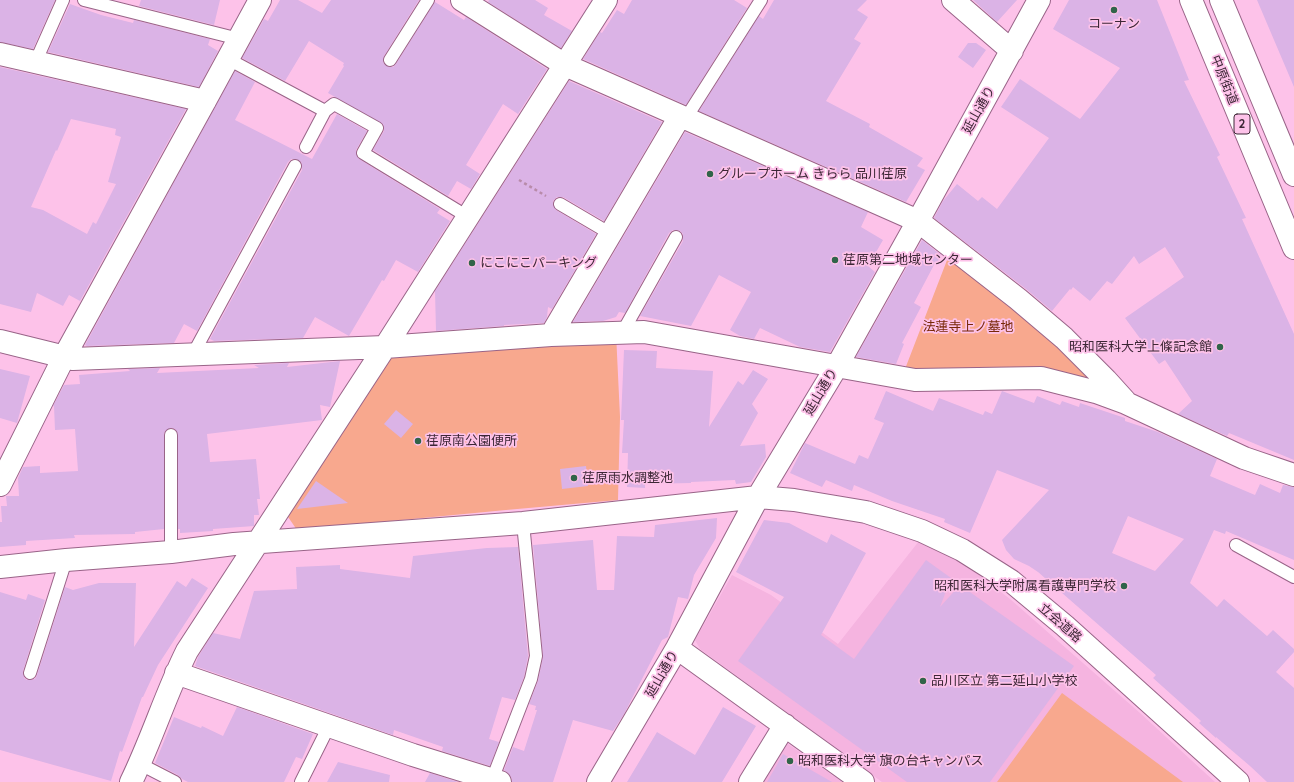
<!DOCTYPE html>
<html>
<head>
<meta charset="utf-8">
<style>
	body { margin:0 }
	canvas { display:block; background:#fdc2e9 }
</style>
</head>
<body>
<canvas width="1294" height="782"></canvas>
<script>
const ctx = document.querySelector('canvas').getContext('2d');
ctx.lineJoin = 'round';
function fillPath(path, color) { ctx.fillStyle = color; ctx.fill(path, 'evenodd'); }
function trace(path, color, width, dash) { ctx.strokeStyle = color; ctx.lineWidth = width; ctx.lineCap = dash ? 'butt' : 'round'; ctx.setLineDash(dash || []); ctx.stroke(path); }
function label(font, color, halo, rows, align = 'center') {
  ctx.font = font + ' Quicksand,"Noto Sans JP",sans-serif'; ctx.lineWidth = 3.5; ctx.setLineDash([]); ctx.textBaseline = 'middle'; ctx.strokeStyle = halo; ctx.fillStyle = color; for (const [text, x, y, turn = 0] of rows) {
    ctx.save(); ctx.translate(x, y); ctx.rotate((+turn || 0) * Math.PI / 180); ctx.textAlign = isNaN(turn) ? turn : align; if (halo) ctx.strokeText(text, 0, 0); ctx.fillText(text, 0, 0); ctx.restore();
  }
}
const built = new Path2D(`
	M919 541 967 566 1010 599 1140 713 1215 782H882L700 649 695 640 732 575 771 595 838 644Z
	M781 739 842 782H756Z`);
const green = new Path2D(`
	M949 255 1090 374 1085 380 1041 372 905 369Z
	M616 333 620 417 618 500 506 510 297 530 286 514 385 347Z
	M1062 693 1183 782H997Z`);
const building = new Path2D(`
	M0 0H55L33 49 0 42Z
	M141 0H220L214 25 139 6Z
	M280 0H298L322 13 331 0H419L384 56 383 60 384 64 389 67H393L396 64 435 2 464 20 466 17 547 69 518 114 503 104 466 165 480 174 471 189 457 181 448 196 373 150 384 131V128L383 124 328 93 344 66 343 65 344 63 309 41 285 81 242 58 264 19 268 21Z
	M489 0H535L548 8 544 15 572 31 561 48 488 2Z
	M632 0H734L747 8 686 105 583 59 600 32 602 33 617 10 624 14Z
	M774 0H867L857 10 868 17 854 39 861 43 826 101 870 124 869 127 923 158 917 166 925 170 906 202 699 111 759 16 763 19Z
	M973 0H1017L997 22Z
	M1069 0H1157L1189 80 1184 81 1220 155 1217 157 1246 218 1242 219 1294 334V460L1229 433 1227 436 1178 414 1192 401 1165 360 1159 364 1125 318 1184 277 1165 247 1139 264 1134 256 1112 284 1107 281 1090 301 1073 287 1071 290 1070 289 1052 311 1026 289 934 218 943 201 957 184 978 201 982 197 997 209 1049 138 1001 107 1020 79 1080 119 1120 68 1053 29Z
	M1257 0H1294V87Z
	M70 4 101 15 133 23 134 20 210 39 208 45 218 51 199 87 48 52Z
	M968 43H976L986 50 973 68 958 57Z
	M0 67 186 109 80 301 69 295 63 306 37 293 31 312 0 304ZM71 119 116 129 115 135 121 137 108 182 116 184 96 224 93 222 87 234 43 210 31 207 56 150 57 151Z
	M235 71 255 82 235 120 312 159 337 114 367 131 356 150V153L359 159 440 209 437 213 450 221 418 272 396 260 384 281 382 280 349 336 315 317 303 338 214 341 210 339 302 170V165L301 162 295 159H291L288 162 197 331 184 324 174 343 87 346 85 345Z
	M569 81 662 122 604 221 563 197H557L553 201V204L556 210 596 234 552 309 548 307 547 317 544 323 504 325V326L436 331 435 291Z
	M685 132 868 212 861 227 883 240 868 266 875 272 830 352 800 347 760 328 754 339 740 336 730 330 751 292 719 275 691 326 640 316 683 241V234L680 231 676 230H673L669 233 625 313 619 312 616 317 603 321 573 322Z
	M922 240 941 255 937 264 935 263 914 303 921 307 902 343 904 344 896 364 856 357Z
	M624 350 657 351 656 368 713 371 709 427 738 381 743 385 753 370 768 379 752 404 758 413 740 446 765 444 766 457 751 482 736 484 735 480 691 482V483L645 484V488L627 487 628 453H622L624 420H621Z
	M340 361 330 407 320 405 322 420 207 434 210 462 256 459 260 499H257L259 515H254V526L213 529V531L180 533V529H178V435L175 429 171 428 165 431 164 435V529L135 532V534L74 535 75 538 26 541V545L0 547V522H2L1 506H7L6 496H19L18 478 23 467 40 466V473L78 471 75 429 55 430 54 406H53L64 385 80 384 79 375 130 371 128 369 160 368 157 373 259 368 254 365 289 363 287 367Z
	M0 369 30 376 17 423 0 418Z
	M886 391 933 411 939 398 983 415 985 411 992 414 1002 391 1034 403 1037 396 1060 405 1062 401 1079 407 1080 403 1125 418V421L1158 432 1217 459 1210 476 1255 495 1260 484 1280 493 1283 485 1294 487V560L1226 531 1225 534 1214 530 1190 583 1217 607 1224 599 1267 636 1273 630 1294 649V652L1276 672 1294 688V782H1267L1250 766 1216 737V738L1199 723 1201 721 1153 678 1156 675 1038 572 1029 566 1014 559 1006 550 1002 540 1049 490 997 470 970 533 944 522 945 519 892 501 854 485 852 491 826 480 822 487 790 473 805 443 855 464 859 455 868 459 884 423 874 419ZM1128 516 1184 539 1155 571 1112 553Z
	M396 410 413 424 401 438 384 424Z
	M586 466 588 486 562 489 560 469Z
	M316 481 348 503 297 509Z
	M717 518 716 538 694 575 688 599 678 597 668 637 662 640 624 714 613 731 573 720 553 782H512V779L509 774 504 770 513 747 524 751 537 710H535L536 706 529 704 538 681 543 657 533 545 593 540 597 590H614L617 536 654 537 655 525Z
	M764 520 789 523 827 543 831 534 866 553 821 635 854 659 926 560 951 578 940 607 960 585 1074 666 990 782H907L738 661 784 597 736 572Z
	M518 547 528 656 524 677 515 700 502 697 489 739 499 742 490 766 442 751 443 747 394 730 393 735 195 666 198 657 213 633 240 639 254 591 297 589 296 567 340 565V569L410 578 413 556 487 548Z
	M192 578 208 588 158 665 143 697H142L122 752 120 751 111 781 0 750V592L26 600 28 594 45 600 23 671 24 678 27 680H31L35 679 37 675 65 587 73 590 99 583H136L134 647 177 581 186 587Z
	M237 707 313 734 302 759 296 757 284 782H188L182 779 178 775 155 763 174 717 201 728 202 726 223 736Z
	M723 707 756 726 722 782H627L657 732 695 755Z
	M783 754 832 782H767Z
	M338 762 390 775 389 782H327Z
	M430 773 458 782H425Z`);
const path = new Path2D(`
	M519 180 546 196`);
const lane = new Path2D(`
	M84 0 239 39
	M228 59 325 111 306 147
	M390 60 428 0
	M35 63 63 0
	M325 111 334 104 377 128 363 153 468 217
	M686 118 761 0
	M560 204 611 234
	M622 333 676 237
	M193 354 295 166
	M1236 545 1294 577
	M171 552V435
	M30 673 66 560
	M140 764 175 782
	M492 780 531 679 536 656 523 523
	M301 782 329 726`);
const street = new Path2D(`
	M462 0 565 65 918 221 1018 299 1064 338 1106 380 1125 401
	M953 0 1012 51
	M0 54 205 101
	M551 335 680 116
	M0 341 73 359 385 347 551 335 644 332 915 380 1041 378 1096 392 1126 403 1244 458 1294 475
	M0 485 64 357 205 101 260 0
	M0 567 66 560 171 552 234 544 523 523 758 497 794 500 866 512 922 531 962 550 1011 581 1065 626 1238 782
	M677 648 863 782
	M176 673 413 755 500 782
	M131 782C152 739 166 693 187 651L385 347 606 0
	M598 782 677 648 758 497 837 366 918 221 1039 0
	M750 782 785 725`);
const primary = new Path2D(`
	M1191 0 1294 248
	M1221 0 1294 175`);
const markers = [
	[1114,10,4,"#306449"],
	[710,174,4,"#306449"],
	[835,260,4,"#306449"],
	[472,263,4,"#306449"],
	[1220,347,4,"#306449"],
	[418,441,4,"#306449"],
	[574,478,4,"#306449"],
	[1124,586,4,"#306449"],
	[923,681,4,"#306449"],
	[790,761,4,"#306449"]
];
const shields = [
	[1242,124,16]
];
const shieldNames = [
	["2",1242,124]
];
const poiNames = [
	["コーナン",1114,24,"center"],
	["グループホーム きらら 品川荏原",718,174],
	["荏原第二地域センター",843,260],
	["にこにこパーキング",480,263],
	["昭和医科大学上條記念館",1212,347,"right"],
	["荏原南公園便所",426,441],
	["荏原雨水調整池",582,478],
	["昭和医科大学附属看護専門学校",1116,586,"right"],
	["品川区立 第二延山小学校",931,681],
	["昭和医科大学 旗の台キャンパス",798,761]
];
const streetNames = [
	["中原街道",1224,80,68],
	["延山通り",979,110,-61],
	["延山通り",821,392,-59],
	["立会道路",1060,623,41],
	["延山通り",662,674,-60]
];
const parkNames = [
	["法蓮寺上ノ墓地",968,327]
];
fillPath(built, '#f5b4e0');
fillPath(green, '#f8a88e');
fillPath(building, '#dbb3e6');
trace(lane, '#996488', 14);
trace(street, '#996488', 24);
trace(primary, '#996488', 24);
trace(path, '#b88ba9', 2.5, [3, 3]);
trace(lane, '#fff', 12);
trace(street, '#fff', 22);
trace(primary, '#fff', 22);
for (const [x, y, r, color] of markers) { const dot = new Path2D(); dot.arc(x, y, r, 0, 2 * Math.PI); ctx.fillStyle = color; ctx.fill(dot); trace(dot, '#fdc2e9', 1.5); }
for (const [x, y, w] of shields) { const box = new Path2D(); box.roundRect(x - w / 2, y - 10, w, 20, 3); ctx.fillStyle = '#fdc2e9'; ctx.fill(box); trace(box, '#3d2736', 1); }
label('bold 12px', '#3d2736', null, shieldNames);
label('13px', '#3d2736', '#fdc2e9', poiNames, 'left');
label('13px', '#3d2736', '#fdc2e9', streetNames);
label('13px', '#782807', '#fdc2e9', parkNames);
</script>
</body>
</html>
